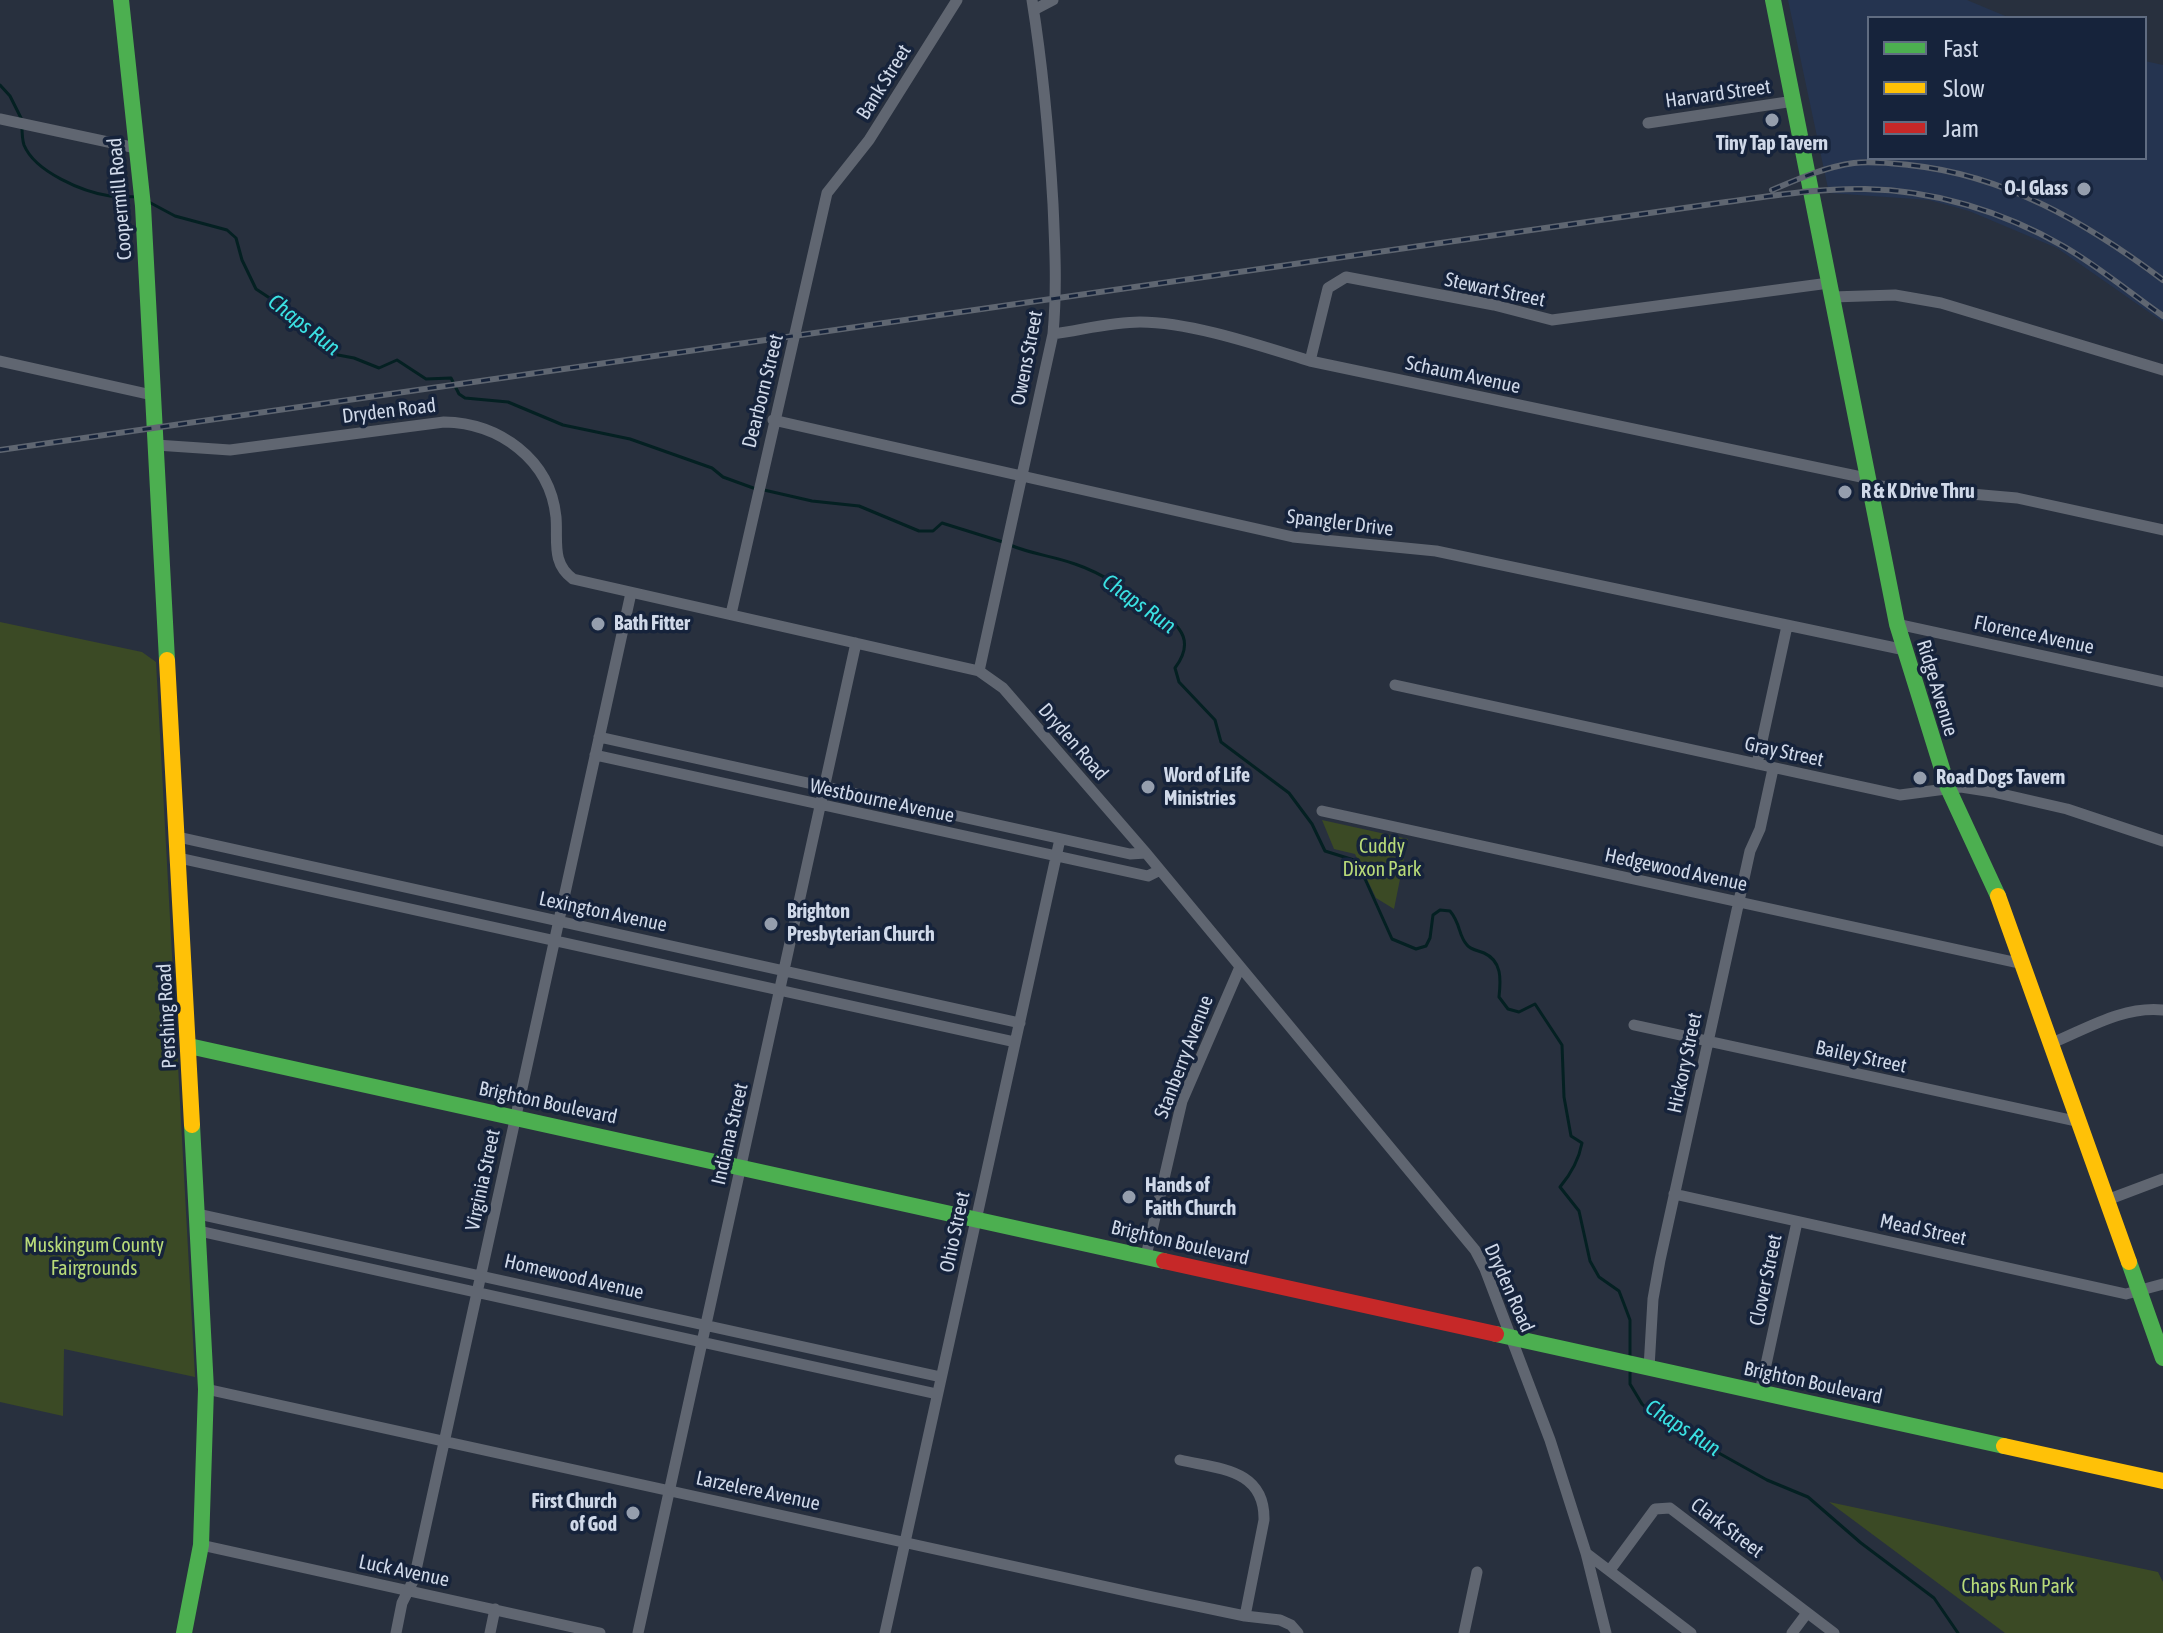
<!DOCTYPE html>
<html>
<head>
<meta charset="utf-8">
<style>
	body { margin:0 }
	#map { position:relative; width:2163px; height:1633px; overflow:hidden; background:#28303e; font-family:"Asap Condensed",sans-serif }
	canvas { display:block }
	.legend { position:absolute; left:1867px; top:16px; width:280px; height:144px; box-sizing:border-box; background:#16233b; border:2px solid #606c81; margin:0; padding:10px 14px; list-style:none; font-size:24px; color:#d0d9e9 }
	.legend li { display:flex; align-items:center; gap:16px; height:40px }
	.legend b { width:40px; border:2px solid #606c81 }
</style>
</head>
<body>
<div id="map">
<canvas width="2163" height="1633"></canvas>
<ul class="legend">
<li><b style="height:10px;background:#4caf50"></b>Fast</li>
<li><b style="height:10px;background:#ffc107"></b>Slow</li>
<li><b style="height:10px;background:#c62828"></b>Jam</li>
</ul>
</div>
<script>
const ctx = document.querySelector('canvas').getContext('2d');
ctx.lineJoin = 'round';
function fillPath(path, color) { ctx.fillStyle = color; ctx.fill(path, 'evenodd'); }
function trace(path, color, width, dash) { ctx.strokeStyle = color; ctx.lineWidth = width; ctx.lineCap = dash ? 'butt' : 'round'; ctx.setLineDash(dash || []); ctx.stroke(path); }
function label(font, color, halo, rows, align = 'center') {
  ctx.font = font + ' "Asap Condensed",sans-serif'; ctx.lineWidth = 7; ctx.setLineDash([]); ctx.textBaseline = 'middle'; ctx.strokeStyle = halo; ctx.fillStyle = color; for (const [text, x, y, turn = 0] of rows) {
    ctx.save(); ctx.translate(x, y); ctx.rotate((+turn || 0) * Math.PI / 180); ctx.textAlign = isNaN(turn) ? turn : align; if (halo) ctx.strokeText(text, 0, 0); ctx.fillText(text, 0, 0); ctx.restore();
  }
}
const built = new Path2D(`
	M1788 0H1967L2010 18H1869V158H2145V61L2163 65V322L2057 248 1969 211 1929 200 1829 193Z`);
const green = new Path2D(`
	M0 622 142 652 156 662 195 1377 64 1349 63 1416 0 1402Z
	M1322 820 1408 839 1394 909 1376 898 1355 854 1334 849Z
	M1829 1502 2158 1572 2163 1582V1633H2005Z`);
const stream = new Path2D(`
	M0 85 10 96 21 118
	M22 126C22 132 22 139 24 145 35 172 83 192 110 196 119 197 128 196 136 197
	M147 201 175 216 227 230 236 238 242 260 256 289 306 322 320 340 338 355 354 358 379 368 397 360 426 379 451 378 459 394 465 398 508 402 563 425 630 439 712 468 723 477 756 489
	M764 490 812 501 859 506 919 531H933L942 523 1003 542
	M1010 545C1031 554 1053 556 1075 564 1108 575 1136 597 1164 618 1169 621 1176 624 1179 629 1189 642 1184 656 1175 668L1179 682 1215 720 1221 742 1289 793 1312 824 1325 851 1357 861 1392 939 1416 949 1426 946 1430 938 1433 915 1440 910 1450 911C1461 924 1458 935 1467 945 1471 950 1477 950 1484 953 1502 961 1501 979 1499 997L1508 1009 1519 1012 1535 1004 1562 1045 1564 1097 1571 1136 1582 1143C1579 1159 1570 1175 1560 1187L1579 1211 1590 1261 1599 1277 1619 1291 1624 1304 1630 1320V1356
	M1630 1371V1384L1642 1404 1658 1419 1767 1480 1808 1497 1861 1543 1934 1598 1958 1633`);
const street = new Path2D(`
	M1034 10 1053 0
	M0 119 136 148
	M1648 123 1794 101
	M1832 297 1895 295 1941 303 2163 370
	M1053 334C1082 330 1112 322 1140 322 1191 322 1261 346 1310 361L1866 478
	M0 361 152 395
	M1310 361 1328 288 1346 277 1494 305 1552 320 1829 283
	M773 420 1293 537 1436 551 1905 650
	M156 445 230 450 444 422C499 423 550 459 556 517 558 541 551 563 573 579L979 671 1003 688 1146 853 1475 1250 1485 1269 1550 1440 1586 1553 1606 1633
	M1868 485 2017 498 2163 530
	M731 614 827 193 869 140 957 0
	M1897 624 2163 682
	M979 671 1053 334C1057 288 1055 249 1053 204 1049 135 1043 68 1032 0
	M1395 685 1900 795 1961 787 1993 792 2067 809 2163 841
	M599 737 1130 854 1146 853
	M595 755 1148 876 1160 870
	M1757 764 1787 626
	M1322 811 2023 964
	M178 837 1020 1023
	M179 858 1015 1042
	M1634 1025 2080 1122
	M2052 1043C2088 1028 2123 1006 2163 1010
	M1674 1194 2126 1294 2163 1284
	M2107 1200 2163 1179
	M198 1214 941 1377
	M199 1231 937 1394
	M1146 1256 1182 1101 1240 967
	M1649 1368 1653 1299 1660 1260 1750 851 1760 829 1773 769
	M206 1389 1153 1597 1245 1616 1280 1620 1291 1625 1298 1633
	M1760 1392 1797 1222
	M1180 1460C1219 1469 1265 1469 1264 1520L1245 1616
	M201 1545 600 1633
	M1586 1553 1691 1633
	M1610 1570 1655 1509 1670 1508 1834 1633
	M396 1633 402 1603 414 1579 631 593
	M490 1633 495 1609
	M638 1633 856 643
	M885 1633 1060 839
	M1464 1633 1477 1572
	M1792 1633 1807 1613`);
const fast = new Path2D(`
	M121 0 143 206 167 660
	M1773 0 1897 624 1948 788 1998 896
	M189 1046 1164 1261
	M2129 1262 2163 1358
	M1496 1334 2004 1446
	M184 1633 201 1545 206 1389 192 1125`);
const slow = new Path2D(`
	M167 660 192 1125
	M1998 896 2129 1262
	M2004 1446 2163 1481`);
const jam = new Path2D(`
	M1164 1261 1496 1334`);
const rail = new Path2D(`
	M1772 190C1798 179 1825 167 1854 163 1872 161 1890 163 1909 165 2005 175 2087 223 2163 280
	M0 450 1726 202C1772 196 1819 188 1865 189 1934 190 2004 212 2063 246 2098 266 2130 293 2163 316`);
const markers = [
	[1772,120,8,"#959ead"],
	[2084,189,8,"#959ead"],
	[1845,492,8,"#959ead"],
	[598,624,8,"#959ead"],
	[1920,778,8,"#959ead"],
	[1148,787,8,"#959ead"],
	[771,924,8,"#959ead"],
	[1129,1197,8,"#959ead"],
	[633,1513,8,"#959ead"]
];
const streetNames = [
	["Bank Street",884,82,-58],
	["Harvard Street",1718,94,-8],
	["Coopermill Road",120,199,-95],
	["Stewart Street",1495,290,12],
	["Owens Street",1027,358,-79],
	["Schaum Avenue",1463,375,12],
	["Dearborn Street",763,391,-76],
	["Dryden Road",389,411,-7],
	["Spangler Drive",1340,523,7],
	["Florence Avenue",2034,635,12],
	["Ridge Avenue",1937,688,73],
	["Dryden Road",1073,742,49],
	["Gray Street",1784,752,12],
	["Westbourne Avenue",882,801,12],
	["Hedgewood Avenue",1676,870,12],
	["Lexington Avenue",603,912,12],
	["Pershing Road",167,1016,-93],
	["Stanberry Avenue",1184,1057,-69],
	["Bailey Street",1861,1057,12],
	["Hickory Street",1685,1063,-78],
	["Brighton Boulevard",548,1103,12],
	["Indiana Street",730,1134,-77],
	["Virginia Street",483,1180,-78],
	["Mead Street",1923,1230,12],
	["Ohio Street",955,1232,-78],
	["Brighton Boulevard",1180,1243,13],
	["Homewood Avenue",574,1277,13],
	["Clover Street",1766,1280,-78],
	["Dryden Road",1509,1288,66],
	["Brighton Boulevard",1813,1383,12],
	["Larzelere Avenue",758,1491,12],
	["Clark Street",1727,1528,37],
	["Luck Avenue",404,1571,12]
];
const poiNames = [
	["Tiny Tap Tavern",1772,144,"center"],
	["O-I Glass",2068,189,"right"],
	["R & K Drive Thru",1861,492],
	["Bath Fitter",614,624],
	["Word of Life",1164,776],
	["Ministries",1164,799],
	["Road Dogs Tavern",1936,778],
	["Brighton",787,912],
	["Presbyterian Church",787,935],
	["Hands of",1145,1186],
	["Faith Church",1145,1209],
	["First Church",617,1502,"right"],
	["of God",617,1525,"right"]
];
const parkNames = [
	["Cuddy",1382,847],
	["Dixon Park",1382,870],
	["Muskingum County",94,1246],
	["Fairgrounds",94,1269],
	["Chaps Run Park",2018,1587]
];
const waterNames = [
	["Chaps Run",304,325,38],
	["Chaps Run",1139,604,36],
	["Chaps Run",1683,1428,33]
];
fillPath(built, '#253450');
fillPath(green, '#3b4a25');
trace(stream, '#042022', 3);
trace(street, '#606671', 11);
trace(fast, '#4caf50', 16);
trace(slow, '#ffc107', 16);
trace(jam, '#c62828', 16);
trace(rail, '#5f6671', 6);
trace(rail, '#16233b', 3, [9]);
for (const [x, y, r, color] of markers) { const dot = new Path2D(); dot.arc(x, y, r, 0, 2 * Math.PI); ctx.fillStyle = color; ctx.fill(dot); trace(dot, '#16233b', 3); }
label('20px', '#d0d9e9', '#16233b', streetNames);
label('bold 20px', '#d0d9e9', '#16233b', poiNames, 'left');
label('20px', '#b8da79', '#16233b', parkNames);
label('italic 22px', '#3be1e3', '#16233b', waterNames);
</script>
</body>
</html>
